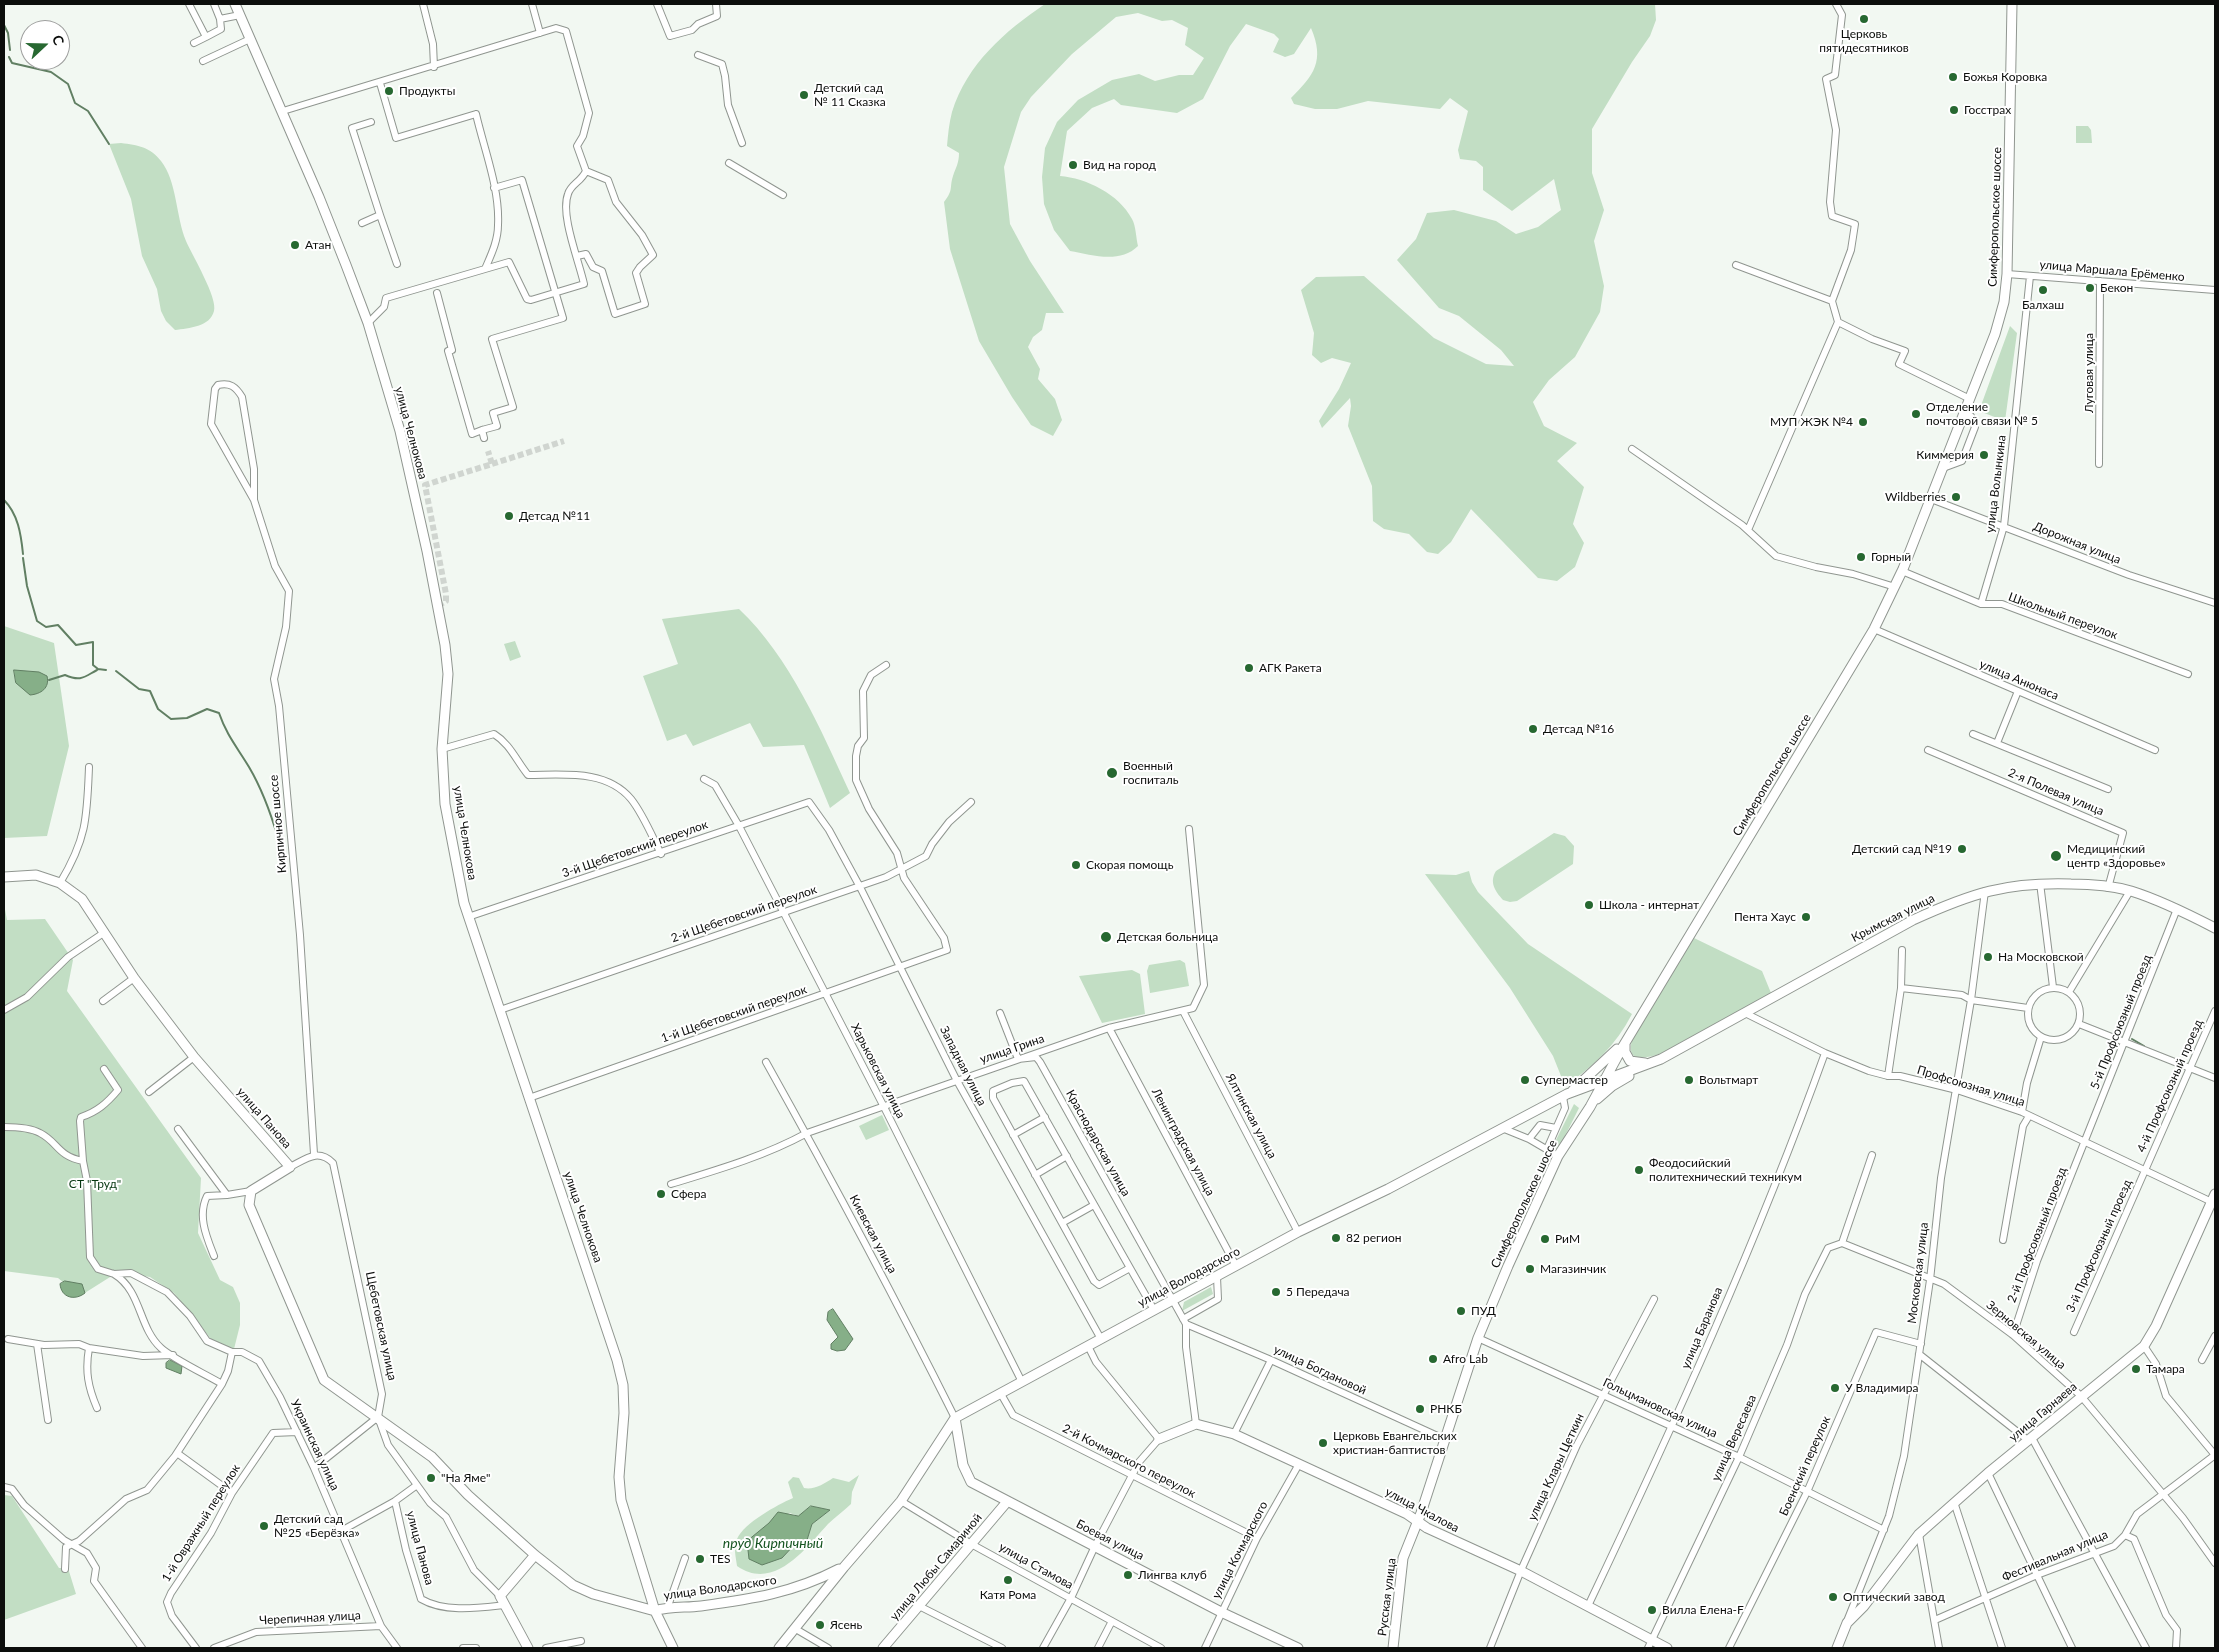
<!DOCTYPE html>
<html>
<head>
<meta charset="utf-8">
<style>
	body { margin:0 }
	#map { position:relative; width:2219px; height:1652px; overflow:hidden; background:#f2f8f2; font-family:Lato,sans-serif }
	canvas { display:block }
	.frame { position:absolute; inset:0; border:5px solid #0c0e0c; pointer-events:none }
	.north { position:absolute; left:20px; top:20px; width:50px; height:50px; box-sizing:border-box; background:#fff; border:1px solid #9e9f9e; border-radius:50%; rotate:69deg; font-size:14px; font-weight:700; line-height:20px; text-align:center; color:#0c0e0c }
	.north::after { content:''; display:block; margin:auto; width:18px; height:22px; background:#276831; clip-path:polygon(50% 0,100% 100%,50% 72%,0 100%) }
</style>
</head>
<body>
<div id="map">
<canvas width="2219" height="1652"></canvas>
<div class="frame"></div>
<div class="north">С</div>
</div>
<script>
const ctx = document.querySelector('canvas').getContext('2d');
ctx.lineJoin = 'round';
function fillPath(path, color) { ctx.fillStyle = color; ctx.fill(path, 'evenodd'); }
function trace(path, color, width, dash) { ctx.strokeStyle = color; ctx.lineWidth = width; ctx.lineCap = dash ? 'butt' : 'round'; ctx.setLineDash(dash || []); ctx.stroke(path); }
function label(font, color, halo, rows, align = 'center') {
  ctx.font = font + ' Lato,sans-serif'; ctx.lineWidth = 4; ctx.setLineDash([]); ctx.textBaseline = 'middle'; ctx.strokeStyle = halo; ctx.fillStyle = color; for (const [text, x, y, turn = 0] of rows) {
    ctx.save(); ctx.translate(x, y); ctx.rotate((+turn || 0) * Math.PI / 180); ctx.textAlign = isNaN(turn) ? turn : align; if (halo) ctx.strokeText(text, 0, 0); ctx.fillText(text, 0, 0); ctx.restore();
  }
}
const green = new Path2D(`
	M1045 4H1655L1656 20 1650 36 1632 62 1592 129V173L1604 210 1594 241 1604 286 1600 312 1575 357 1549 380 1533 402 1544 426 1577 443 1557 461 1584 487 1573 524 1584 543 1575 567 1557 581 1538 578 1471 509 1451 542 1438 554 1427 552 1409 534 1384 529 1373 521 1372 486 1348 426 1351 406 1350 398 1322 428 1319 421 1339 389 1351 363 1332 358 1321 363 1312 355 1314 333 1301 290 1316 277 1364 276 1434 338 1486 364 1514 366 1501 350 1459 316 1439 308 1397 260 1416 239 1427 213 1454 210 1496 221 1516 234 1538 227 1561 210 1554 179 1512 211 1483 190V167L1476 161 1460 159 1458 150 1468 111 1450 98 1440 109 1368 101 1337 109H1315L1294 104 1291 98C1314 75 1325 61 1311 28L1294 54 1285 57 1273 52 1279 39 1274 34 1246 24 1230 46 1203 99 1177 113 1121 105 1114 99 1092 108 1067 131 1060 176C1086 178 1119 194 1132 219 1136 226 1136 238 1138 246 1120 264 1092 255 1070 251L1054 230 1044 204 1042 177 1045 148 1057 122 1078 100 1112 80 1139 74 1155 81 1179 75H1193L1204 58 1185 45 1188 28 1172 20 1162 21 1138 13 1116 17 1072 54 1031 97 1021 112 1004 167 1010 224 1030 261 1064 313H1046L1042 330 1033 337 1028 347 1040 369 1038 379 1055 399 1062 420 1053 436 1031 425 1012 397 979 341 950 249 944 202C954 189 949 189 953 176 956 167 959 163 959 153L947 146C948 135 949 123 952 112 967 64 1005 31 1045 4Z
	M2076 126H2088L2091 130 2092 143H2076Z
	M121 143C138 145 150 147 161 161 177 181 176 217 186 241 192 255 218 298 214 311 210 327 189 328 175 330L166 321 161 311 157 289 142 256 131 199 109 144Z
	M2010 326 2017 333 2005 421 1979 411Z
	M739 609C790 657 821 730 850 793L830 808 804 745 763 747 750 723 693 746 686 734 667 741 643 676 678 664 662 619Z
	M4 626 54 643 69 746 47 836 4 838Z
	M515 641 521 657 510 661 504 644Z
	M1554 833 1565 836 1574 846 1573 864 1517 901 1510 902 1503 900C1495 891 1489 882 1496 871Z
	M1469 871 1472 882 1478 892 1528 944 1632 1014C1616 1045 1593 1067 1565 1086L1553 1056 1510 988 1425 874 1456 875Z
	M4 904 7 920 45 919 73 960 67 991 201 1178 198 1233 220 1280 233 1287 240 1303V1325L234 1349 211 1339 174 1293 150 1277 118 1272 80 1296 58 1278 4 1271Z
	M1694 938 1762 971 1771 993 1662 1053C1645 1059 1624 1064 1633 1037Z
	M1180 960 1185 963 1189 986 1150 993 1147 971 1149 965Z
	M1132 970 1140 974 1145 1014 1102 1023 1079 976Z
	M1574 1104 1579 1108 1559 1148 1555 1149 1553 1147 1555 1142Z
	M882 1115 889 1130 866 1140 859 1126Z
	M1211 1287 1213 1294 1182 1311 1184 1302Z
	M859 1475 852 1492 851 1504C844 1511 835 1517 828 1524 806 1548 774 1592 737 1566 736 1557 733 1548 737 1539 744 1523 777 1505 793 1498L788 1482 793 1477 799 1478 804 1488C814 1490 824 1484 833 1478L849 1482ZM811 1506 830 1510 812 1524 807 1540 796 1543 782 1558 747 1541 770 1523 790 1513 798 1516Z
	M4 1495 12 1496 59 1568H68L76 1594 4 1620Z`);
const water = new Path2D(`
	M14 670 39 672 47 676C50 688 41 694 30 695L16 683Z
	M65 1281 82 1284 85 1293C75 1301 61 1298 60 1284Z
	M833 1309 853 1339 845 1350 837 1351 831 1349V1344L838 1337 827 1320 828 1312Z
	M170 1360 182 1366 181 1374 166 1368V1363Z
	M811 1506 830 1510 812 1524 807 1540 796 1543 782 1558 762 1565 749 1559 747 1541 769 1523 778 1512 798 1516Z`);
const stream = new Path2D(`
	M4 25 8 33 10 50
	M9 57 12 63 51 72 68 84 75 103 88 111 109 144
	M4 500C18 514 21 534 23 554
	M23 558 27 586 37 621 46 627 58 625 76 645 93 642V665L98 669 106 670
	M116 671 139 689 150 691 158 709 171 719 187 718 207 709 219 713C227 736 237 747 249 767 262 789 271 814 278 838
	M49 680 65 675C81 682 84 677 97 670
	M2132 1039 2144 1046`);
const streetTunnel = new Path2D(`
	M492 464 564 441
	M438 606 446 601V594L425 485 492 464 488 451`);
const street = new Path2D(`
	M189 4 206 37 221 29 220 19 214 4
	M423 4 433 44 434 67
	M532 4 540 33
	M657 4 670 36 692 30 698 24 717 16 716 4
	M220 19 240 15
	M194 43 206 37
	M698 55 722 64 725 76 728 105 742 143
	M203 61 250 39
	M283 111 556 28 566 31 589 113 583 136 577 146 586 171 608 180 616 202 642 235 653 255 640 267 636 273 645 304 615 314 602 271 593 267 586 254 577 256
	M729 163 783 195
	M380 215 397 264
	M362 223 380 215 352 128 371 122
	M1736 265 1832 301
	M485 269 509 262 527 299 531 300 584 284C579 261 560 215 568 194 571 184 581 182 586 171
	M2007 274 2215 290
	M437 293 452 350 448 351 472 434 482 430
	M1832 301 1851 250 1855 224 1832 216 1830 202 1836 130 1826 79 1835 75 1842 15 1836 4
	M1838 322 1872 339 1905 351 1899 364 1968 398
	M368 323 384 307 386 298 485 269C491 255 498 241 498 225 500 189 484 149 476 114L396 138 380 83
	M484 438 482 430 497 426 493 413 513 407 492 339 563 318 522 180 494 188
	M1632 449 1742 525 1776 556 1816 567 1853 574 1895 587
	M2099 464 2100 281
	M1943 468 1962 461 1975 427 1971 416 1963 413
	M1931 499 2129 575 2215 603
	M254 500 211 424 215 389 218 385C230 382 236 387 242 397L254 469V500L275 566 289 591 286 627 274 679 279 706 300 935 314 1154
	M1748 530 1838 322 1832 301
	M1902 571 1981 604H2002L2188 674
	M1981 604 2004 526 2030 276
	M1874 629 2155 750
	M1973 734 2108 789
	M1997 743 2018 691
	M442 749 494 734C510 744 516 760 528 775 563 775 606 769 631 799 643 814 652 836 661 854
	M1928 750 2123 833 2108 888
	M704 779 715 785 739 826 884 1107 1022 1382
	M60 883C87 838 87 817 89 767
	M2040 883 2053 987
	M468 917 809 802 829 830 860 887 956 1079 1101 1339
	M2028 1014a26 26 0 1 1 52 0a26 26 0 1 1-52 0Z
	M1901 988 1962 995 1971 1000 2028 1008
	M2069 992 2130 891
	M103 1001 134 978
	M4 1010 27 997 68 957 105 932
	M500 1010 886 877 926 856 932 844 949 822 971 802
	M1183 1011 1298 1232
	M1000 1013 1018 1059 1036 1057 1040 1062 1186 1324V1347L1196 1424
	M1745 1013 1825 1053 1869 1071 1888 1076H1900L1957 1090 2022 1112 2214 1203
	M2079 1024 2215 1078
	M1109 1028 1236 1266
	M766 1062C832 1180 895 1298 955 1418
	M1888 1076 1901 988 1902 950
	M149 1092 194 1057
	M529 1098 947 950 944 938 904 878 897 853 869 809 856 780V756L858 746 864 738 863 691 871 675 886 665
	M2022 1112 2027 1083 2041 1037
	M4 1127C14 1127 31 1128 40 1133 58 1142 57 1156 83 1161L87 1181 90 1257 98 1269 114 1274 131 1273 167 1292 190 1316 207 1341 232 1352H242L259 1361 280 1397 314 1468 381 1626 397 1648
	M1502 1128 1529 1139 1558 1156
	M178 1129 227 1195 251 1191
	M1013 1135 1045 1117
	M1529 1139 1540 1125 1556 1128
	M1547 1149 1565 1108 1563 1097
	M83 1161 80 1121 81 1117C97 1112 107 1103 118 1090L104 1069
	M290 1167C306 1159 318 1148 333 1163L382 1394 378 1417 388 1445 430 1503 446 1517 474 1570 500 1596
	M1035 1175 1067 1156
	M671 1184C717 1170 765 1156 807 1133L1109 1028 1193 1008 1204 985 1189 829
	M1094 1205 1062 1223 993 1098V1091L1012 1083 1024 1081 1130 1268 1154 1310
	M1062 1223 1094 1281 1099 1285 1130 1268
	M2003 1240 2023 1126 2029 1116
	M1842 1243 1944 1284 2013 1335 2081 1396 2183 1518 2215 1563
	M1842 1243 1872 1155
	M214 1256C207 1238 197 1216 207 1196L227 1195
	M114 1274C142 1291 138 1327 161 1348 173 1359 207 1375 222 1384
	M1183 1319 1218 1299 1217 1277
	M1186 1324 1271 1360 1444 1439
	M2074 1332 2215 1011
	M2013 1335 2037 1261 2177 909
	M1478 1338 1739 1457 1884 1530
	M8 1339 44 1345 79 1344 89 1348 143 1356 173 1355
	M37 1344 48 1420
	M2144 1346 2156 1364 2166 1396 2215 1455
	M89 1348C85 1371 88 1387 97 1408
	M1919 1354 2029 1441
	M2202 1360 2215 1336
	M1001 1394 1013 1415 1257 1538
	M1234 1434 1271 1360
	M2032 1438 2146 1648
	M177 1453 232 1493
	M314 1468 378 1417
	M1988 1473 2072 1648
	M417 1485 395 1501 406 1550 421 1599C445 1613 478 1608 505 1605
	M4 1487 12 1489 24 1505 64 1540 87 1553 96 1568 94 1581 142 1648
	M901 1501 973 1545 1161 1648
	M1954 1502 2002 1648
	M341 1531 395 1501
	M1919 1534 1939 1648
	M2125 1535 2134 1539 2166 1615 2177 1630 2176 1648
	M65 1569 66 1547 79 1541 126 1499 147 1490 175 1456 222 1384 228 1371 232 1352
	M668 1606 685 1558
	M919 1606 1002 1648
	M1588 1606C1674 1425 1757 1242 1825 1053
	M1935 1620 2037 1575 2114 1546 2125 1535 2137 1514 2215 1455
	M1847 1621 1889 1516 1904 1456 1930 1280 1941 1178 1971 1000 1985 891
	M794 1628 828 1648
	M196 1648 172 1616 167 1602 171 1593 211 1533 232 1493 273 1433 297 1432
	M214 1648 256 1632 381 1626
	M463 1648H476
	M546 1648 581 1641
	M1043 1648 1071 1598 1095 1546 1139 1462 1159 1439 1096 1362 1088 1346
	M1098 1648 1112 1621
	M1205 1648 1257 1538 1299 1464
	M1490 1648 1522 1568 1577 1445 1654 1299
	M1648 1648 1739 1457 1787 1345 1805 1294 1828 1248 1842 1243
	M1729 1648 1807 1492 1876 1332 1921 1344`);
const secondary = new Path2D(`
	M235 4 319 197 346 265 368 323 400 431 427 551 445 645 448 674 442 749 445 804 464 903 617 1360 623 1385 624 1413 619 1477 621 1500 655 1611 673 1648
	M4 877 36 875 60 883 82 899 134 978 194 1057 290 1167 251 1191 249 1205 324 1380 432 1457 468 1495 535 1555 573 1585 593 1594 655 1611
	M1625 1043V1052L1630 1061 1645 1063
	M1573 1090 1617 1049
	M1597 1099 1612 1086 1629 1076
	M955 1418 963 1465 971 1482 1221 1612 1298 1648
	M1159 1439 1196 1424 1234 1434 1407 1514 1427 1528 1521 1571 1667 1648
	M655 1611C670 1606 685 1608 701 1606 752 1599 793 1593 839 1569
	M528 1648 500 1596 535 1555
	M779 1648 844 1567 901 1501 955 1418 1298 1232 1388 1189 1567 1094 1661 1059 1913 920C1972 893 2006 882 2071 884 2090 884 2113 886 2131 891 2160 900 2188 914 2215 928
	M883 1648 1006 1503
	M1393 1648 1403 1558 1421 1513 1478 1338 1508 1266 1558 1156 1590 1107 1622 1048 1874 629 1903 569 1995 334 2004 302 2007 274 2012 4
	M1837 1648 1847 1623 1864 1606 1919 1534 1988 1473 2144 1346 2156 1326 2215 1194`);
const markers = [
	[1864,19,5,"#276831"],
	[1953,77,5,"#276831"],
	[389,91,5,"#276831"],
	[804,95,5,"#276831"],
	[1954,110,5,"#276831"],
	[1073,165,5,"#276831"],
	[295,245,5,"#276831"],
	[2090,288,5,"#276831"],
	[2043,290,5,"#276831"],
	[1916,414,5,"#276831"],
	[1863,422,5,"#276831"],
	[1984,455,5,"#276831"],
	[1956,497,5,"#276831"],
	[509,516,5,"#276831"],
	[1861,557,5,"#276831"],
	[1249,668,5,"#276831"],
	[1533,729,5,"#276831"],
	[1112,773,6,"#276831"],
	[1962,849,5,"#276831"],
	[2056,856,6,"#276831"],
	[1076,865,5,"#276831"],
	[1589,905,5,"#276831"],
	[1806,917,5,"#276831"],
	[1106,937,6,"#276831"],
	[1988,957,5,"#276831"],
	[1525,1080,5,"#276831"],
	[1689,1080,5,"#276831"],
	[1639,1170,5,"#276831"],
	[661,1194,5,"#276831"],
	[1336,1238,5,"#276831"],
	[1545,1239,5,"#276831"],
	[1530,1269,5,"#276831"],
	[1276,1292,5,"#276831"],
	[1461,1311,5,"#276831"],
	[1433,1359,5,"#276831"],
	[2136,1369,5,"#276831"],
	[1835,1388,5,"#276831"],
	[1420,1409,5,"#276831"],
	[1323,1443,5,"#276831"],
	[431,1478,5,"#276831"],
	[264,1526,5,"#276831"],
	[700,1559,5,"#276831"],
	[1128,1575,5,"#276831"],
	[1008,1580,5,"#276831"],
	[1833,1597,5,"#276831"],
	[1652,1610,5,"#276831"],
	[820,1625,5,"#276831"]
];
const poiNames = [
	["Церковь",1864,34,"center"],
	["пятидесятников",1864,48,"center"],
	["Божья Коровка",1963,77],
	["Детский сад",814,88],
	["№ 11 Сказка",814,102],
	["Продукты",399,91],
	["Госстрах",1964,110],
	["Вид на город",1083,165],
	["Атан",305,245],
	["Бекон",2100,288],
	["Балхаш",2043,305,"center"],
	["Отделение",1926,407],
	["почтовой связи № 5",1926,421],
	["МУП ЖЭК №4",1853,422,"right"],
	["Киммерия",1974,455,"right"],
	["Wildberries",1946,497,"right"],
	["Детсад №11",519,516],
	["Горный",1871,557],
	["АГК Ракета",1259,668],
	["Детсад №16",1543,729],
	["Военный",1123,766],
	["госпиталь",1123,780],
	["Детский сад №19",1952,849,"right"],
	["Медицинский",2067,849],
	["центр «Здоровье»",2067,863],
	["Скорая помощь",1086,865],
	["Школа - интернат",1599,905],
	["Пента Хаус",1796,917,"right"],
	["Детская больница",1117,937],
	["На Московской",1998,957],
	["Супермастер",1535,1080],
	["Вольтмарт",1699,1080],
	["Феодосийский",1649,1163],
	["политехнический техникум",1649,1177],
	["Сфера",671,1194],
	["82 регион",1346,1238],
	["РиМ",1555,1239],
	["Магазинчик",1540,1269],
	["5 Передача",1286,1292],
	["ПУД",1471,1311],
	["Afro Lab",1443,1359],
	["Тамара",2146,1369],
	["У Владимира",1845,1388],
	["РНКБ",1430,1409],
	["Церковь Евангельских",1333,1436],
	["христиан-баптистов",1333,1450],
	["\"На Яме\"",441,1478],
	["Детский сад",274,1519],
	["№25 «Берёзка»",274,1533],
	["TES",710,1559],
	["Лингва клуб",1138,1575],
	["Катя Рома",1008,1595,"center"],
	["Оптический завод",1843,1597],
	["Вилла Елена-F",1662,1610],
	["Ясень",830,1625]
];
const streetNames = [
	["Симферопольское шоссе",1995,217,-88],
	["улица Маршала Ерёменко",2112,271,5],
	["Луговая улица",2089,373,-90],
	["улица Челнокова",411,433,75],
	["улица Волынкина",1996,484,-83],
	["Дорожная улица",2077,543,22],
	["Школьный переулок",2063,616,20],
	["улица Анюнаса",2019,680,23],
	["Симферопольское шоссе",1772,775,-59],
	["2-я Полевая улица",2056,792,23],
	["Кирпичное шоссе",278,824,-95],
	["улица Челнокова",465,833,81],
	["3-й Щебетовский переулок",635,849,-19],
	["2-й Щебетовский переулок",744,914,-19],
	["Крымская улица",1893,918,-27],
	["1-й Щебетовский переулок",734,1014,-19],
	["5-й Профсоюзный проезд",2121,1022,-68],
	["улица Грина",1012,1049,-19],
	["Западная улица",963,1066,63],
	["Харьковская улица",878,1071,63],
	["Профсоюзная улица",1971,1086,17],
	["4-й Профсоюзный проезд",2170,1086,-66],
	["Ялтинская улица",1251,1116,62],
	["улица Панова",264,1118,49],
	["Ленинградская улица",1183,1142,62],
	["Краснодарская улица",1098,1143,61],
	["Симферопольское шоссе",1524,1204,-65],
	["улица Челнокова",583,1217,71],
	["Киевская улица",873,1234,62],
	["2-й Профсоюзный проезд",2037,1235,-69],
	["3-й Профсоюзный проезд",2099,1246,-66],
	["Московская улица",1918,1273,-83],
	["улица Володарского",1189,1277,-28],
	["Щебетовская улица",381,1326,78],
	["улица Баранова",1702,1328,-67],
	["Зерновская улица",2026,1335,40],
	["улица Богдановой",1320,1370,25],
	["Гольцмановская улица",1660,1408,25],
	["улица Гарнаева",2043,1412,-40],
	["улица Вересаева",1734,1438,-66],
	["Украинская улица",315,1445,65],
	["2-й Кочмарского переулок",1129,1461,27],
	["Боенский переулок",1805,1466,-66],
	["улица Клары Цеткин",1556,1467,-65],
	["улица Чкалова",1422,1510,28],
	["1-й Овражный переулок",201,1523,-58],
	["Боевая улица",1110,1540,27],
	["улица Панова",420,1548,75],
	["улица Кочмарского",1240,1550,-63],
	["Фестивальная улица",2055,1556,-23],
	["улица Стамова",1036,1566,29],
	["улица Любы Самариной",936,1567,-50],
	["улица Володарского",720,1588,-8],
	["Русская улица",1387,1597,-83],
	["Черепичная улица",310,1618,-3]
];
const parkNames = [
	["СТ \"Труд\"",95,1184]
];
const waterNames = [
	["пруд Кирпичный",773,1543]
];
fillPath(green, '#c2dec4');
fillPath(water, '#86af88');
trace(water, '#617f63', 1);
trace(stream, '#617f63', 2);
trace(streetTunnel, '#d0d5d0', 6, [6, 3]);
trace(street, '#909690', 8);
trace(secondary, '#909690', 11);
trace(street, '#fff', 6);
trace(secondary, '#fff', 9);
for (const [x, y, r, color] of markers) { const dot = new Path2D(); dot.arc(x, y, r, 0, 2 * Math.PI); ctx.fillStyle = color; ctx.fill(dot); trace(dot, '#fff', 2); }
label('12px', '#0c0e0c', '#fff', poiNames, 'left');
label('12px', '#0c0e0c', '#fff', streetNames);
label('12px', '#073711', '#fff', parkNames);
label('italic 14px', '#175522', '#fff', waterNames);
</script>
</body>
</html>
